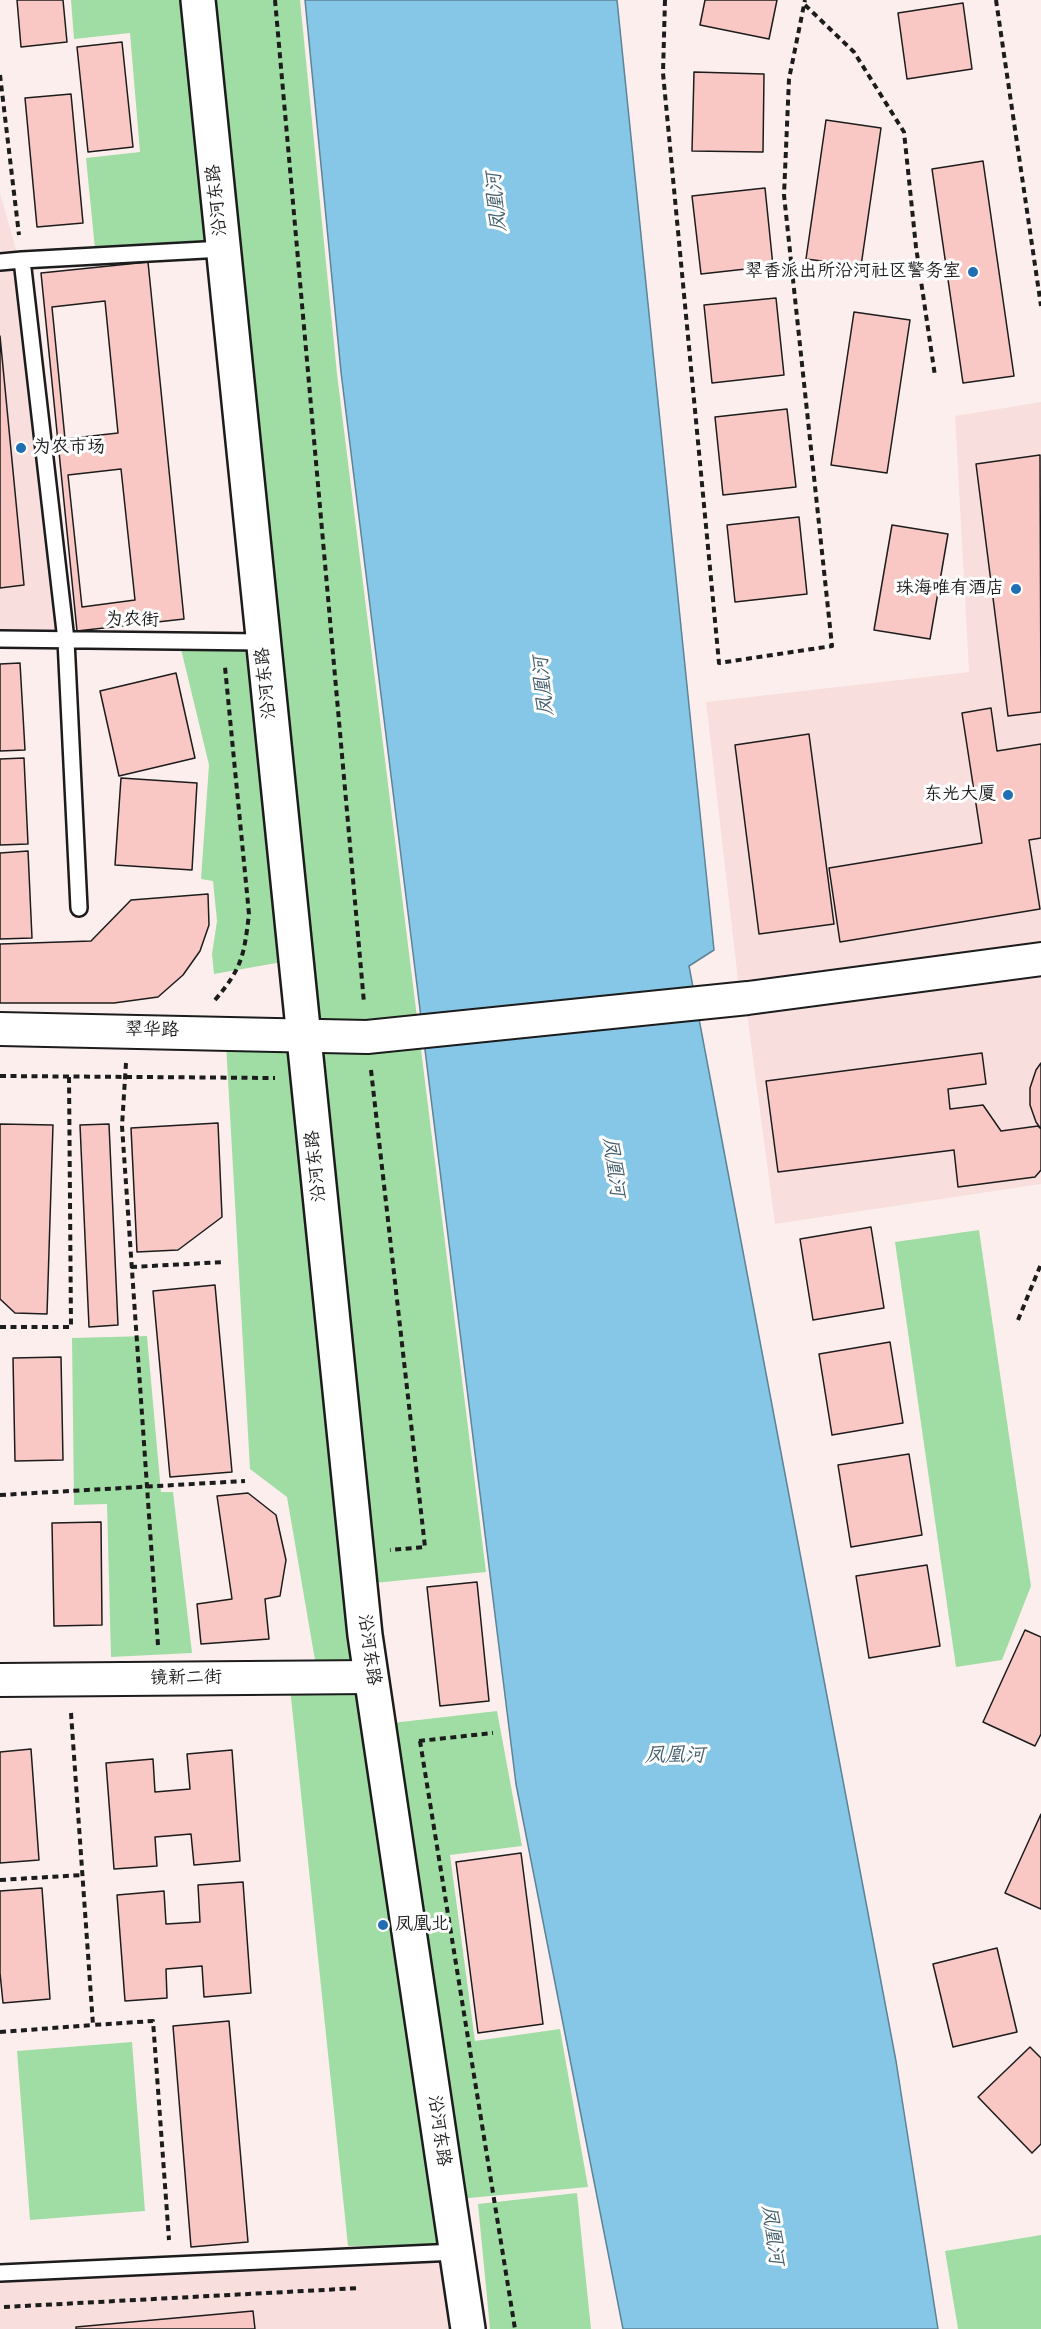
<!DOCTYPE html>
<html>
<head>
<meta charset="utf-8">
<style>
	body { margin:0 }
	canvas { display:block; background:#fdeeee }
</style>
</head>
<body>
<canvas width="1041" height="2329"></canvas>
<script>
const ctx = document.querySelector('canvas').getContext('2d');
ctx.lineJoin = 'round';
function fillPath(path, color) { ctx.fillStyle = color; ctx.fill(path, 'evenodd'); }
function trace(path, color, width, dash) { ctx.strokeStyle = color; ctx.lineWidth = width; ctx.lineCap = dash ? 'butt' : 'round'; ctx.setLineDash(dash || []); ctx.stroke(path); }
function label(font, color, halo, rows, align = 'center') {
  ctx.font = font + ' "Architects Daughter","LXGW WenKai TC",sans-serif'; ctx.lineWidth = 6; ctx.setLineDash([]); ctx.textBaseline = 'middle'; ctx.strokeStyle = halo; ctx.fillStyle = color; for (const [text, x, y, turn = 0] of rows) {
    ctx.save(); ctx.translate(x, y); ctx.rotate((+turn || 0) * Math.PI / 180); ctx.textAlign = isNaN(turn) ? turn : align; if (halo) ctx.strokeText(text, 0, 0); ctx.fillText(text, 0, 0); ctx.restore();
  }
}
const built = new Path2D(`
	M0 193 19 260 64 637 0 636Z
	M1041 402V950L739 989 706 702 969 672 955 416Z
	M1041 958V1184L775 1224 745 999Z
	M451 2255 462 2329H0V2278Z`);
const green = new Path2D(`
	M71 0H191L214 244 95 249 86 158 140 152 130 33 74 39Z
	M204 0H300L337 374 486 1572 364 1584Z
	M181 649 254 650 288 961 214 974 212 954 217 921 213 881 201 879 209 765Z
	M226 1044 294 1046 358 1667 316 1666 287 1497 250 1469Z
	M979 1230 1031 1586 1002 1660 956 1667 895 1242Z
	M147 1336 161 1492H173L192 1653 111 1657 107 1504 74 1505 72 1338Z
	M290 1688H360L446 2245 348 2246Z
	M497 1711 522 1846 450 1855 475 2041 560 2029 588 2187 458 2199 392 1723Z
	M132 2042 145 2211 30 2220 17 2051Z
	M577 2193 591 2329H490L478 2204Z
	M1041 2235V2329H958L945 2251Z`);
const water = new Path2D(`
	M305 0H617L714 950 689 966 896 2061 938 2329H623L516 1784 341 372Z`);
const building = new Path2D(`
	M17 0H63L67 42 21 47Z
	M705 0H777L769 39 700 25Z
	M963 3 972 69 907 79 898 13Z
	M122 42 133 147 88 152 77 47Z
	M694 72 764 74 763 152 692 151Z
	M71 94 83 223 37 227 25 98Z
	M826 120 881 128 861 266 806 259Z
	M983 161 1014 376 963 383 932 169Z
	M765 188 773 266 701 274 692 196Z
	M148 262 184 619 77 631 41 273Z
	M776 298 784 375 712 383 704 305Z
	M105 301 118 433 65 439 52 307Z
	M854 312 910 320 887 473 831 465Z
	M0 336 24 585 0 588Z
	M787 409 796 487 723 495 715 417Z
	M1040 455 1041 712 1008 716 976 464Z
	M121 469 135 600 82 607 68 475Z
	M799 517 807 594 735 602 727 525Z
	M892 525 948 534 930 639 874 630Z
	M20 663 25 750 0 751V664Z
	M176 673 195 758 119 776 100 691Z
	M991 708 997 751 1041 744V838L1029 840 1040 909 840 942 829 868 982 843 962 713Z
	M809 734 834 924 759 934 735 745Z
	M24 758 28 844 0 845V759Z
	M121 778 197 783 192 870 115 865Z
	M28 851 32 938 0 939V853Z
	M208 894 209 925 200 951 183 975 158 997 114 1003H0V944L91 941 131 900Z
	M982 1053 986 1084 948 1089 950 1109 983 1105 1001 1131 1038 1126 1041 1129V1170L1035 1177 958 1187 954 1150 778 1172 766 1081Z
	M1041 1063V1129L1036 1122 1030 1105V1088L1036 1070Z
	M218 1123 222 1217 178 1250 137 1252 131 1128Z
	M0 1124 53 1125 47 1314 15 1313 0 1299Z
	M109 1124 118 1325 89 1327 80 1125Z
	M871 1227 884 1308 813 1320 800 1239Z
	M215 1285 232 1472 170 1477 153 1291Z
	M890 1342 903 1423 832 1435 819 1354Z
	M61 1357 63 1460 15 1461 13 1358Z
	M909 1454 922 1535 851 1547 838 1465Z
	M248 1493 276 1515 286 1560 280 1596 265 1599 269 1639 201 1644 197 1604 232 1599 217 1496Z
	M101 1522 102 1625 54 1626 52 1523Z
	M927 1565 940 1646 869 1658 856 1576Z
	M477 1582 489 1701 440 1706 427 1587Z
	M1025 1630 1041 1637V1734L1035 1746 983 1722Z
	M31 1749 39 1860 0 1863V1752Z
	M232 1750 240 1861 194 1865 191 1834 155 1837 157 1866 114 1869 106 1763 153 1759 155 1792 190 1789 187 1754Z
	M1041 1814V1909L1005 1893Z
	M521 1853 543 2024 478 2033 456 1862Z
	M243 1882 251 1993 204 1997 202 1966 166 1969 167 1998 125 2001 117 1895 164 1891 166 1924 200 1922 198 1885Z
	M42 1888 50 1999 3 2003 0 1973V1891Z
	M997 1948 1017 2032 953 2047 933 1964Z
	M229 2021 248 2242 191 2247 173 2026Z
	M1030 2047 1041 2058V2144L1032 2153 978 2097Z
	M253 2311 255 2329H76V2327Z`);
const path = new Path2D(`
	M275 0 364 1003
	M665 0 663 73 719 663 832 646 784 195 789 79 805 0
	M996 0 1041 306
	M805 5 854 52 904 132 916 247 935 376
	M0 75 19 235
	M215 1000C242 968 244 956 249 914L225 667
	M126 1063 122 1126 158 1645
	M371 1070 425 1547 390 1550
	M0 1076 275 1078
	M131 1267 225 1262
	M1018 1320 1041 1264
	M0 1327H71L69 1076
	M0 1495 245 1481
	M71 1713 93 2025 153 2021 169 2240
	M419 1741 493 1733
	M420 1741 515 2329
	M0 1880 82 1875
	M0 2032 93 2025
	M4 2307 360 2288`);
const service = new Path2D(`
	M22 260 223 249
	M0 262 22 260 66 640 79 908
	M0 639 263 642
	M0 2273 456 2252`);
const minor = new Path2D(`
	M0 1029 367 1037 748 998 1041 959
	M0 1680 371 1677`);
const tertiary = new Path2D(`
	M198 0 365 1635 468 2329`);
const markers = [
	[973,272,6,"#1f6fb2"],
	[21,448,6,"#1f6fb2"],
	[1016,589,6,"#1f6fb2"],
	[1008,795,6,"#1f6fb2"],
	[383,1925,6,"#1f6fb2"]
];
const streetNames = [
	["沿河东路",218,200,-96],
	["为农街",132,621,1],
	["沿河东路",267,683,-96],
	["翠华路",152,1031,1],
	["沿河东路",317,1166,-96],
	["沿河东路",368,1650,82],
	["镜新二街",186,1679,-1],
	["沿河东路",438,2131,82]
];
const poiNames = [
	["翠香派出所沿河社区警务室",961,272],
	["为农市场",33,448,"left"],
	["珠海唯有酒店",1004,589],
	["东光大厦",996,795],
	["凤凰北",395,1925,"left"]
];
const waterNames = [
	["凤凰河",498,202,-96],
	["凤凰河",545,686,-96],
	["凤凰河",612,1167,82],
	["凤凰河",675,1757],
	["凤凰河",771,2235,82]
];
fillPath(built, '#f8dfde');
fillPath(green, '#a0dda4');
fillPath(water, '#86c7e7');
trace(water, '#5c8396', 1.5);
fillPath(building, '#f9c8c5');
trace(building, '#1c1c1c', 1.5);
trace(service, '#1c1c1c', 20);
trace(minor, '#1c1c1c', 36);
trace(tertiary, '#1c1c1c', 38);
trace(path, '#1c1c1c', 4, [6, 4.5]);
trace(service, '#fff', 15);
trace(minor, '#fff', 32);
trace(tertiary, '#fff', 33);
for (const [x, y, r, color] of markers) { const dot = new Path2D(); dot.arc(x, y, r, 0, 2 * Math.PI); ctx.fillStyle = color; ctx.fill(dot); trace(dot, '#fff', 2); }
label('18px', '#1c1c1c', '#fff', streetNames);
label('18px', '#1c1c1c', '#fff', poiNames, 'right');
label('italic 20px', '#46606d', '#fff', waterNames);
</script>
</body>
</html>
